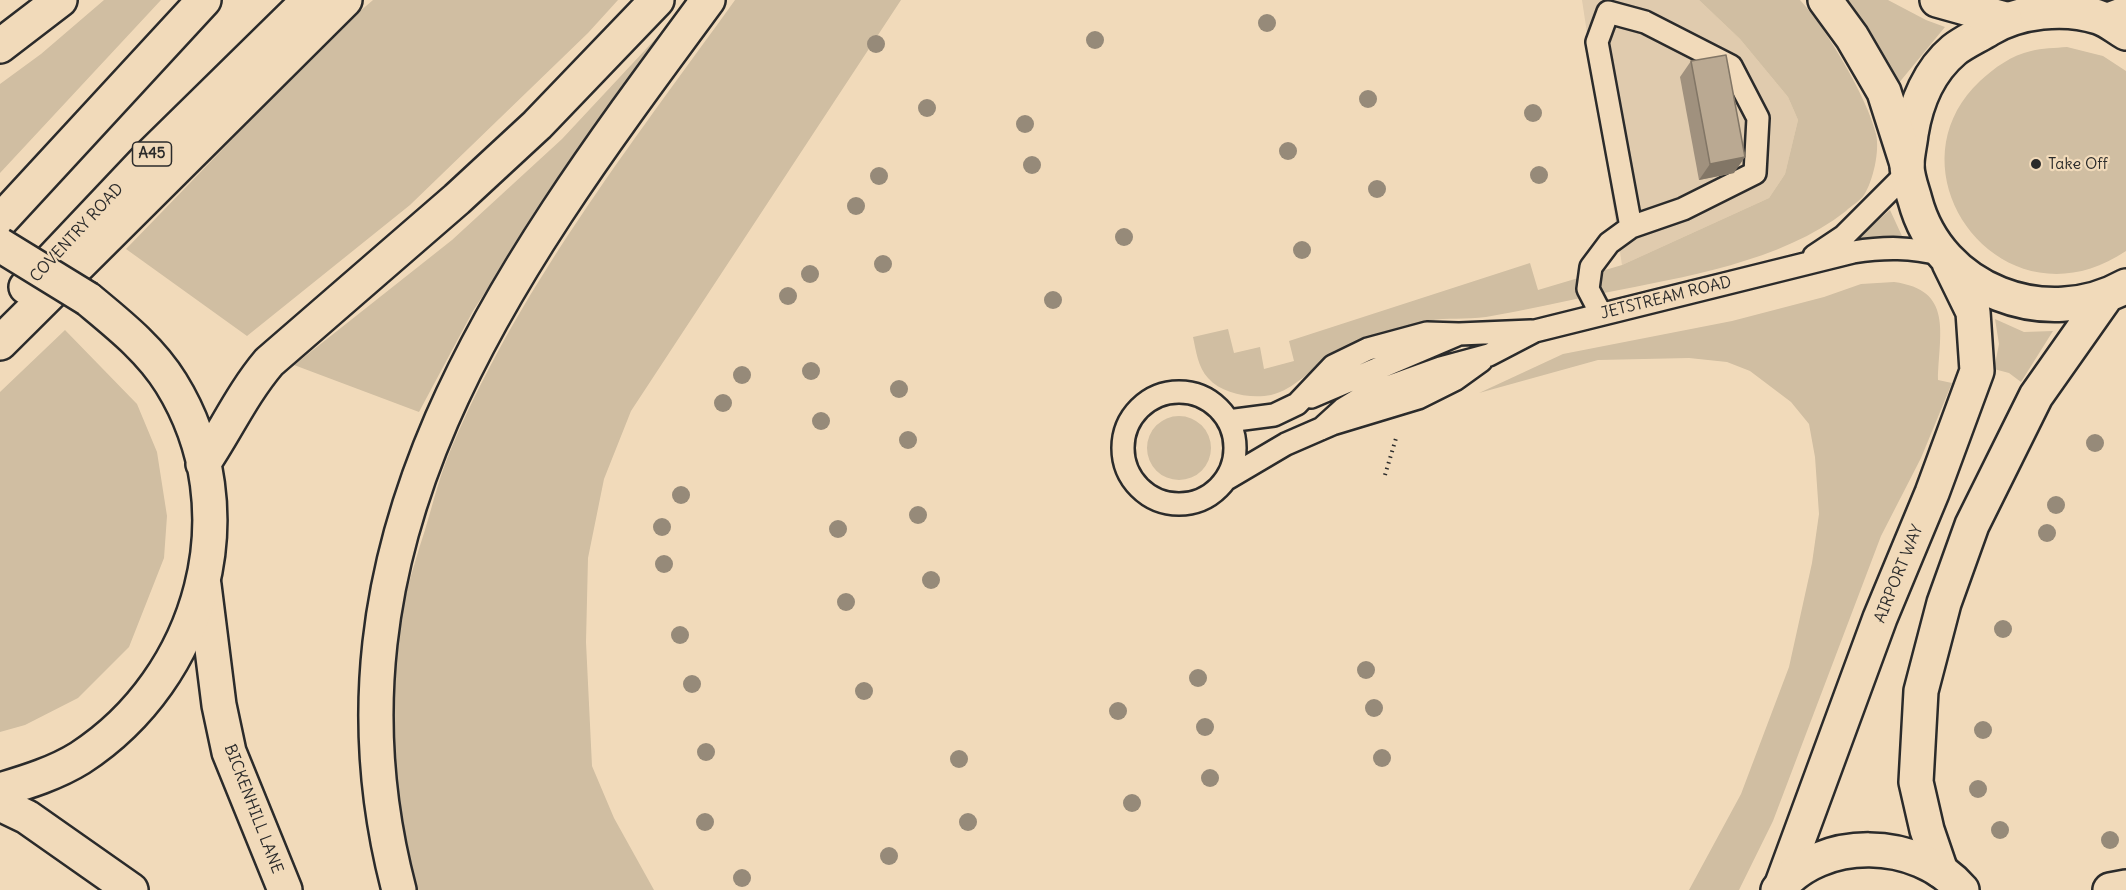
<!DOCTYPE html>
<html>
<head>
<meta charset="utf-8">
<style>
	body { margin:0 }
	canvas { display:block; background:#f1daba }
</style>
</head>
<body>
<canvas width="2126" height="890"></canvas>
<script>
const ctx = document.querySelector('canvas').getContext('2d');
ctx.lineJoin = 'round';
function fillPath(path, color) { ctx.fillStyle = color; ctx.fill(path, 'evenodd'); }
function trace(path, color, width, dash) { ctx.strokeStyle = color; ctx.lineWidth = width; ctx.lineCap = dash ? 'butt' : 'round'; ctx.setLineDash(dash || []); ctx.stroke(path); }
function label(font, color, halo, rows, align = 'center') {
  ctx.font = font + ' Delius,sans-serif'; ctx.lineWidth = 4.5; ctx.setLineDash([]); ctx.textBaseline = 'middle'; ctx.strokeStyle = halo; ctx.fillStyle = color; for (const [text, x, y, turn = 0] of rows) {
    ctx.save(); ctx.translate(x, y); ctx.rotate((+turn || 0) * Math.PI / 180); ctx.textAlign = isNaN(turn) ? turn : align; if (halo) ctx.strokeText(text, 0, 0); ctx.fillText(text, 0, 0); ctx.restore();
  }
}
const built = new Path2D(`
	M1582 0H1699L1740 39 1788 97 1798 120 1785 174 1769 198 1622 265Z`);
const green = new Path2D(`
	M104 0H161L0 173V84L41 54Z
	M373 0H618L588 33 410 205 247 336 126 249 338 30Z
	M735 0H901L631 411 604 479 588 558 586 642 592 766 614 818 654 890H416C399 818 387 734 394 660 399 615 411 573 425 530 432 507 438 482 447 459 515 292 630 146 735 0Z
	M1699 0H1800C1826 28 1867 97 1876 134 1880 151 1873 181 1864 195 1860 201 1851 206 1846 211 1781 262 1684 277 1604 293 1565 301 1526 310 1486 317 1466 320 1447 317 1428 321 1395 327 1361 339 1332 356 1313 367 1294 390 1271 395 1251 399 1222 394 1208 378 1198 367 1196 351 1193 337L1228 329 1234 353 1260 347 1264 369 1294 361 1289 341 1530 263 1538 290 1622 265 1769 198 1785 174 1798 120 1788 97 1740 39Z
	M1845 0H1888L1926 20 1945 27 1898 84Z
	M688 4 559 178 473 311 419 412 294 365 452 240 562 139Z
	M2067 47 2103 56 2126 71V251C2003 334 1883 172 1980 81 1994 68 2012 55 2031 51 2042 48 2055 48 2067 47Z
	M1890 210 1902 236 1848 246Z
	M1894 282C1954 290 1939 333 1938 380L1952 383 1921 458 1881 536 1773 821 1739 890H1689L1741 794 1789 667 1812 563 1819 514 1815 457 1809 424 1791 402 1750 371 1727 362 1689 358 1598 360 1479 393 1563 354 1732 321 1824 297 1861 284Z
	M1995 319 2024 332 2053 331 2021 382 2009 373 1994 369 1999 344Z
	M65 330 137 404 157 452 167 516 164 558 129 647 78 698 25 725 0 732V392Z
	M1147 448a32 32 0 1 1 64 0a32 32 0 1 1-64 0Z`);
const path = new Path2D(`
	M1385 475 1397 435`);
const service = new Path2D(`
	M2099 17 2126 7
	M1814 256 1844 236 1907 173
	M1601 314 1588 289 1591 267 1609 243 1631 227 1683 209 1755 173 1758 118 1731 66 1645 22 1608 12 1597 42 1631 227
	M1123 448a56 56 0 1 1 112 0a56 56 0 1 1-112 0Z
	M1311 397 1459 334 1531 331
	M1228 421 1274 415 1297 404 1333 366 1368 349 1427 333 1459 334
	M1321 429 1343 409 1366 395 1441 368 1489 355 1535 331 1853 252C1885 247 1911 247 1942 255
	M1225 480 1286 444 1332 424 1418 398 1456 379 1481 361`);
const tertiary = new Path2D(`
	M2126 33C2117 28 2108 20 2098 17 2064 6 2019 11 1989 29 1978 36 1964 42 1954 50 1929 71 1916 103 1911 134 1910 144 1907 155 1907 165 1907 177 1912 189 1915 200 1939 291 2046 331 2126 286
	M1941 871 1927 830 1916 782 1921 691 1944 603 1972 525 2036 396 2105 298
	M1782 884 1880 618 1932 493 1977 371 1973 312 1949 263`);
const secondary = new Path2D(`
	M204 585 219 705 229 752 285 890
	M0 804 27 817 131 890
	M1778 890C1821 835 1918 838 1962 890
	M2110 890 2126 887`);
const trunk = new Path2D(`
	M1825 0 1852 37 1884 92 1907 164
	M1937 0 2005 19
	M0 46 60 0
	M0 221 204 0
	M26 287 147 159 309 0
	M0 343 345 0
	M203 464C226 430 242 394 269 362L457 199 537 125 657 0
	M0 790C27 782 56 773 80 758 203 678 250 510 171 383 150 349 118 324 88 299
	M399 890C306 537 511 267 708 0`);
const trunkBridge = new Path2D(`
	M0 245 88 299`);
const trees = [
	[1267,23],
	[1095,40],
	[876,44],
	[1368,99],
	[927,108],
	[1533,113],
	[1025,124],
	[1288,151],
	[1032,165],
	[1539,175],
	[879,176],
	[1377,189],
	[856,206],
	[1124,237],
	[1302,250],
	[883,264],
	[810,274],
	[788,296],
	[1053,300],
	[811,371],
	[742,375],
	[899,389],
	[723,403],
	[821,421],
	[908,440],
	[2095,443],
	[681,495],
	[2056,505],
	[918,515],
	[662,527],
	[838,529],
	[2047,533],
	[664,564],
	[931,580],
	[846,602],
	[2003,629],
	[680,635],
	[1366,670],
	[1198,678],
	[692,684],
	[864,691],
	[1374,708],
	[1118,711],
	[1205,727],
	[1983,730],
	[706,752],
	[1382,758],
	[959,759],
	[1210,778],
	[1978,789],
	[1132,803],
	[705,822],
	[968,822],
	[2000,830],
	[2110,840],
	[889,856],
	[742,878]
];
const wall = new Path2D(`
	M1691 61 1734 173 1699 180 1680 77Z`);
const shadedWall = new Path2D(`
	M1745 157 1734 173 1699 180 1710 164Z`);
const building = new Path2D(`
	M1726 55 1745 157 1710 164 1691 61Z`);
const markers = [
	[2036,164,6,"#2b2b2b"]
];
const shields = [
	[152,154,39]
];
const shieldNames = [
	["A45",152,154]
];
const poiNames = [
	["Take Off",2048,164]
];
const streetNames = [
	["COVENTRY ROAD",77,233,-47],
	["JETSTREAM ROAD",1666,298,-14],
	["AIRPORT WAY",1899,574,-68],
	["BICKENHILL LANE",253,809,69]
];
fillPath(built, '#e0cbae');
fillPath(green, '#d0bea2');
trace(service, '#2b2b2b', 26);
trace(tertiary, '#2b2b2b', 38);
trace(secondary, '#2b2b2b', 38);
trace(trunk, '#2b2b2b', 38);
trace(path, '#2b2b2b', 4, [1.5, 4.5]);
trace(service, '#f1daba', 21);
trace(tertiary, '#f1daba', 33);
trace(secondary, '#f1daba', 33);
trace(trunk, '#f1daba', 33);
trace(trunkBridge, '#2b2b2b', 38, []);
trace(trunkBridge, '#f1daba', 33);
ctx.fillStyle = '#968a79';
for (const [x, y] of trees) { ctx.beginPath(); ctx.arc(x, y, 9, 0, 2 * Math.PI); ctx.fill(); }
fillPath(wall, '#a0917e');
fillPath(shadedWall, '#827666');
fillPath(building, '#baa992');
trace(building, '#827666', 1.5);
for (const [x, y, r, color] of markers) { const dot = new Path2D(); dot.arc(x, y, r, 0, 2 * Math.PI); ctx.fillStyle = color; ctx.fill(dot); trace(dot, '#f1daba', 2); }
for (const [x, y, w] of shields) { const box = new Path2D(); box.roundRect(x - w / 2, y - 12, w, 24, 4.5); ctx.fillStyle = '#f1daba'; ctx.fill(box); trace(box, '#2b2b2b', 1.5); }
label('bold 15px', '#2b2b2b', null, shieldNames);
label('16px', '#2b2b2b', '#f1daba', poiNames, 'left');
label('16px', '#2b2b2b', '#f1daba', streetNames);
</script>
</body>
</html>
